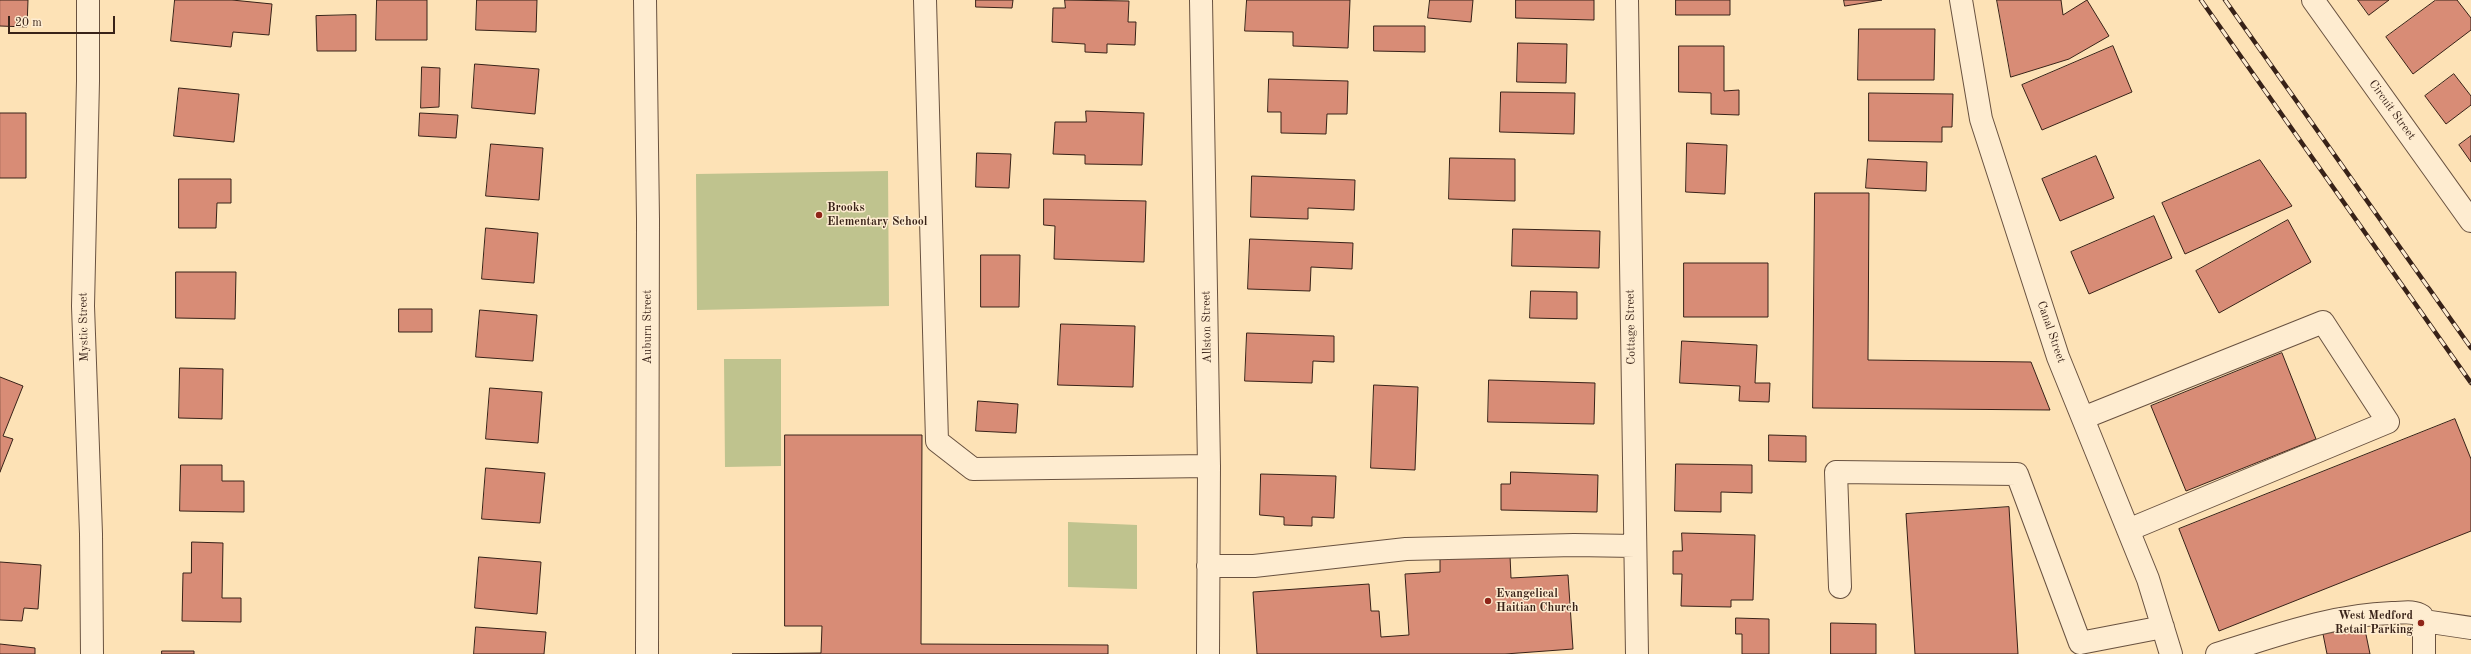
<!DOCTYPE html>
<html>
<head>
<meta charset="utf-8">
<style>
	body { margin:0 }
	#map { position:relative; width:2471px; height:654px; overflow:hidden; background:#fde2b6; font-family:"Old Standard TT",serif }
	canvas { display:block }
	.scale { position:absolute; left:8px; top:16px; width:107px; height:18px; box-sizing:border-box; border:2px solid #382218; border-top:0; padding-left:5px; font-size:12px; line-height:14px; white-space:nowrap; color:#382218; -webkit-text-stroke:3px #feecd0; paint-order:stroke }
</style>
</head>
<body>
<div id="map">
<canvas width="2471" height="654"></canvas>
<div class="scale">20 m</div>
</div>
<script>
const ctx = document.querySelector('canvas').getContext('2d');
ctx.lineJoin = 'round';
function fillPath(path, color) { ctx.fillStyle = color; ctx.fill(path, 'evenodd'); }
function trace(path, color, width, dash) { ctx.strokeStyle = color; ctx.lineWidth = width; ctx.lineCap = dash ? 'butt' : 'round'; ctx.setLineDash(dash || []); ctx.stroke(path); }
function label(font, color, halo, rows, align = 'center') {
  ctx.font = font + ' "Old Standard TT",serif'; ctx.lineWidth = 3; ctx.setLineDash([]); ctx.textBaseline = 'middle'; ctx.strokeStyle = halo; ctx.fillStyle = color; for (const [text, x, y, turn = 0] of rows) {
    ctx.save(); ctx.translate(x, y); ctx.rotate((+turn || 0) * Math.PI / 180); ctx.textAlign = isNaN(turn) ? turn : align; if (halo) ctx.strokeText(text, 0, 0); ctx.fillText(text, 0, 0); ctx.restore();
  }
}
const green = new Path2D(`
	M888 171 889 306 697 310 696 174Z
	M724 359H781V466L725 467Z
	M1068 522 1137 525V589L1068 587Z`);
const building = new Path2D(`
	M0 0H28L27 27 0 26Z
	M175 0H232L272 4 269 35 233 32 231 47 171 41Z
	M377 0H427V40H376Z
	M477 0H537L536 32 476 30Z
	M976 0H1013L1012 8 976 7Z
	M1065 0 1129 1 1128 22H1136L1135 45 1107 44V53L1085 52V44L1052 42 1053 8H1065Z
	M1247 0H1350L1348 48 1293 46V32L1245 31Z
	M1430 0H1473L1471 22 1428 18Z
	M1516 0H1594V20L1516 18Z
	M1676 0H1730V15H1676Z
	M1844 0H1882L1845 6Z
	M1997 0H2061L2063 15 2087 0 2109 36 2069 59 2011 77Z
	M2358 0H2389L2369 15Z
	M2436 0H2457L2471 18V30L2413 74 2386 37Z
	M356 15V51H317L316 16Z
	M1374 26H1425V52L1374 51Z
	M1859 29H1935L1934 80H1858Z
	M1518 43 1567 44 1566 83 1517 82Z
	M1679 46H1724V91L1739 90V115L1711 114V93L1679 92Z
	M2113 46 2132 92 2042 130 2022 85Z
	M475 64 539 69 535 114 472 108Z
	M422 67 440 68 439 107 421 108Z
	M2454 74 2471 96V105L2446 124 2425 96Z
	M1269 79 1348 81 1347 114H1327L1326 134 1281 133V112H1268Z
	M179 88 239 94 234 142 174 136Z
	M1501 92 1575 93 1574 134 1500 132Z
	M1869 93 1953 94 1952 127H1942V142L1869 141Z
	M1086 111 1144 113 1142 165 1085 164V155L1053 154 1055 122H1086Z
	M0 113H26V178H0Z
	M420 113 458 115 456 138 419 136Z
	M2471 136V162L2459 145Z
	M1687 143 1727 145 1725 194 1686 192Z
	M491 144 543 148 539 200 486 196Z
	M977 153 1011 154 1009 188 976 187Z
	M2096 156 2114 198 2060 221 2042 179Z
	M1450 158 1515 159V201L1449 199Z
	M1868 159 1927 162 1926 191 1866 188Z
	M2260 160 2292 206 2185 254 2162 203Z
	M1252 176 1355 180 1354 210 1308 208V219L1251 217Z
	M179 179H231V203H217L216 228H179Z
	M1815 193H1869L1868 360 2031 362 2050 410 1813 408Z
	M1044 199 1146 201 1144 262 1054 259 1055 226 1044 225Z
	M2154 216 2172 258 2089 294 2071 252Z
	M2288 220 2311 262 2219 313 2196 271Z
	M486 228 538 233 534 283 482 279Z
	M1513 229 1600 231 1599 268 1512 266Z
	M1250 239 1353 243 1352 269 1311 267 1310 291 1248 289Z
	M981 255H1020L1019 307H981Z
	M1684 263H1768V317H1684Z
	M176 272H236L235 319 176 318Z
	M1531 291 1577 292V319L1530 318Z
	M399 309H432V332H399Z
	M480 310 537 315 533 361 476 357Z
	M1061 324 1135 326 1133 387 1058 385Z
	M1247 333 1334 336V362L1313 361 1312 383 1245 381Z
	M1682 341 1757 345 1755 383H1770L1769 402 1739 401 1740 386 1680 383Z
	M2282 353 2316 439 2186 491 2151 406Z
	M180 368 223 369 222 419 179 418Z
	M0 377 23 386 3 436 13 439 0 472Z
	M1489 380 1595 383 1594 424 1488 422Z
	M1374 385 1418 387 1415 470 1371 468Z
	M490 388 542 392 538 443 486 439Z
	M978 401 1018 404 1016 433 976 431Z
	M2455 419 2471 459V531L2219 631 2179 529Z
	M785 435H922L921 644 1108 645V654H732L821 653 822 626H785Z
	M1769 435 1806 436V462L1769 461Z
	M1676 464 1752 465V493L1721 492V512L1675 511Z
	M181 465H222V481H244V512L180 511Z
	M486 468 545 473 540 523 482 519Z
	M1511 472 1598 475 1597 512 1501 510V484H1510Z
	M1261 474 1336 476 1334 518 1312 517V526L1284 525V517L1260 515Z
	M2009 507 2018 654H1915L1906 514Z
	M1682 533 1755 535 1753 600H1731V607L1681 606 1682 574H1673V551H1682Z
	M192 542 223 543 222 598H241V622L182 621 183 573H191Z
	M1510 555 1511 578 1568 575 1573 649 1505 654H1257L1253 592 1369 584 1371 611H1379L1381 637 1409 635 1405 574 1440 572V560Z
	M479 557 541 562 537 614 475 608Z
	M0 562 41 565 38 609 24 608 22 621 0 620Z
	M1736 618 1769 619V654H1742V634H1736Z
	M2363 620 2370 654H2327L2322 629Z
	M1831 623 1876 624V654H1831Z
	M476 627 546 632 544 654H474Z
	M0 644 35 648V654H0Z
	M162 651H194V654H162Z`);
const minor = new Path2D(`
	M88 0V81L83 306 91 534 92 654
	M645 0 648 219 647 654
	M925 0 937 441 973 469 1209 466
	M1201 0 1209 466 1208 654
	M1627 0 1637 654
	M1961 0 1981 119 2058 357 2148 579 2171 654
	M2313 0 2471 221
	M2083 418 2323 322 2388 422 2128 530
	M1208 566H1254L1406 549 1574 545 1635 546
	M1840 587 1836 472 2017 474 2080 643 2163 627
	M2424 621 2471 628
	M2217 654C2275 636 2331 615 2392 613 2403 613 2413 610 2422 616L2424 621V654`);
const rail = new Path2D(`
	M2201 0 2471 383
	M2225 0 2471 348`);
const markers = [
	[819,215,4,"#8f2418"],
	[1488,601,4,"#8f2418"],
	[2421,623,4,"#8f2418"]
];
const streetNames = [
	["Circuit Street",2392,110,54],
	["Mystic Street",84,327,-91],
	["Auburn Street",648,327,-90],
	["Allston Street",1207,327,-91],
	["Cottage Street",1631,327,-91],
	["Canal Street",2051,332,71]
];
const poiNames = [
	["Brooks",827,208],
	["Elementary School",827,222],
	["Evangelical",1496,594],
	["Haitian Church",1496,608],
	["West Medford",2413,616,"right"],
	["Retail Parking",2413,630,"right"]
];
fillPath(green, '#bfc38e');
fillPath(building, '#d88c76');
trace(building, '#382218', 1);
trace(minor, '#695240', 24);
trace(minor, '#feecd0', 22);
trace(rail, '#382218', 4.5);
trace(rail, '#feecd0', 3, [9]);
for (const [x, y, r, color] of markers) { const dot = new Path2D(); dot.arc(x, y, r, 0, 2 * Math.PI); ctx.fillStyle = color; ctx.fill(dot); trace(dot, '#feecd0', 1.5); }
label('12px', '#382218', '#feecd0', streetNames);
label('bold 12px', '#382218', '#feecd0', poiNames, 'left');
</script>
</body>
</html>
